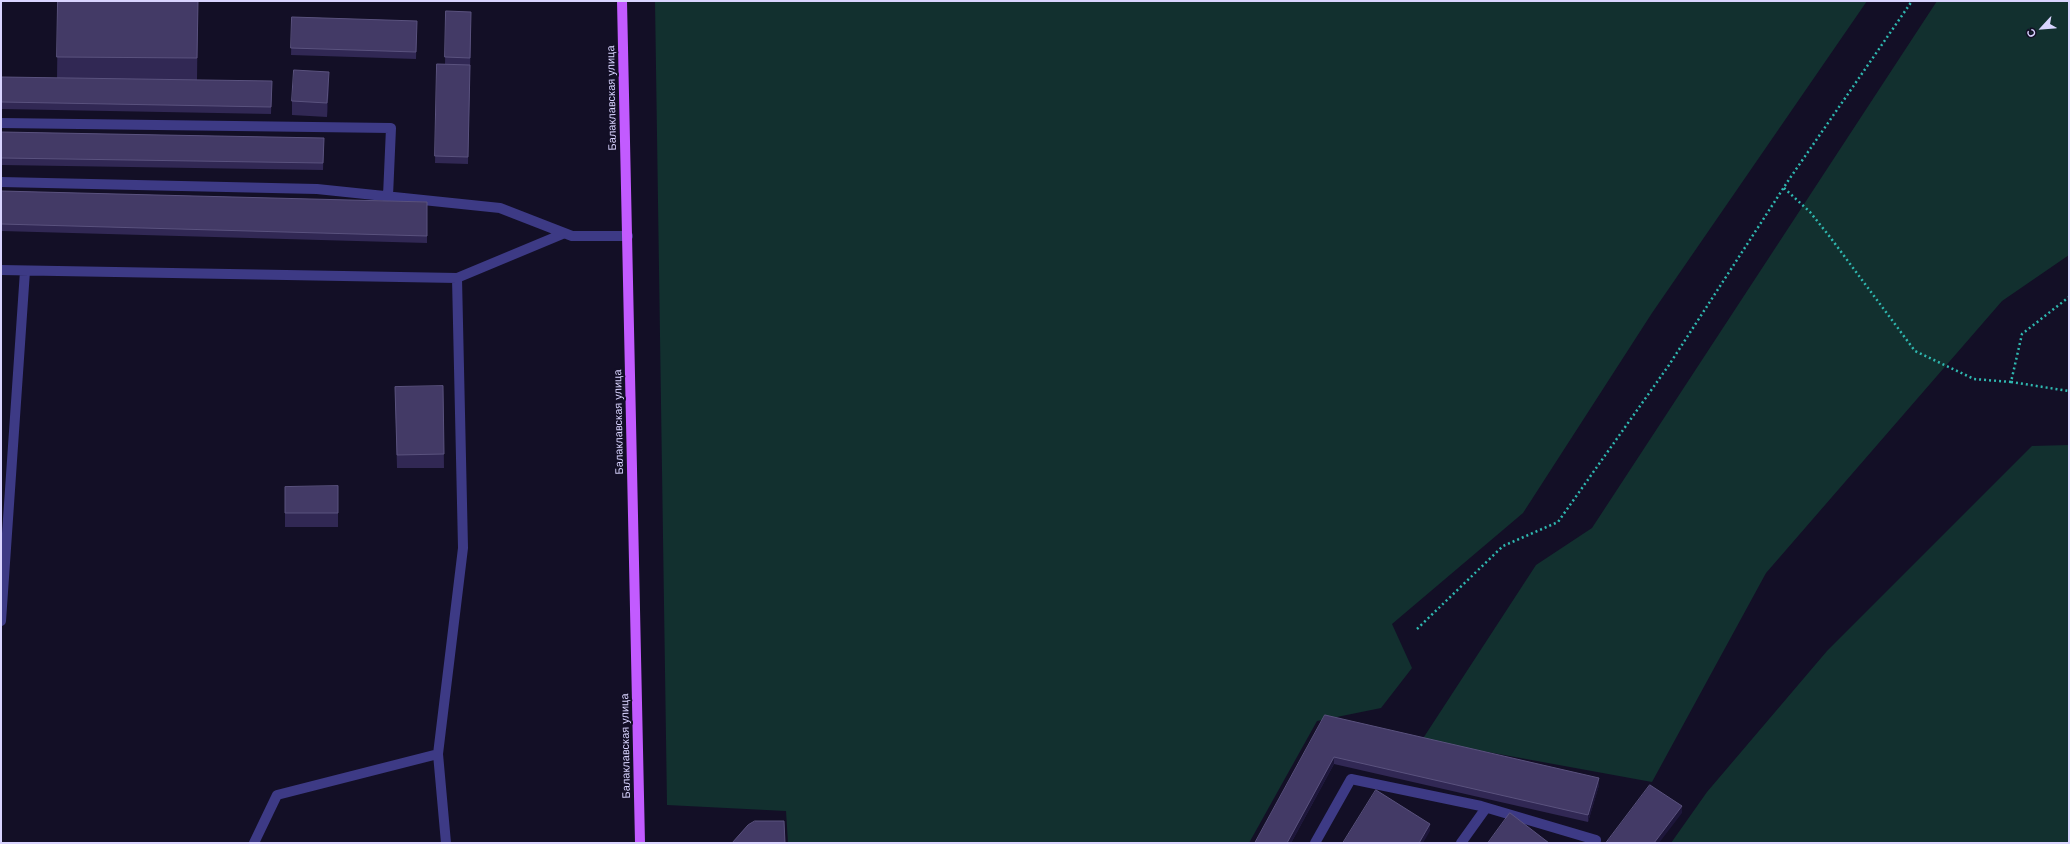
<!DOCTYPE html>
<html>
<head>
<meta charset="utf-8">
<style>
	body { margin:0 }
	#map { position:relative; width:2070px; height:844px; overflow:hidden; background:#130f26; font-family:Helvetica,sans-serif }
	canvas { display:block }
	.frame { position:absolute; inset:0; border:2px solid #d9d4ff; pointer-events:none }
	.north { position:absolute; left:2022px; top:8px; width:40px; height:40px; -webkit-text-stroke:3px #130f26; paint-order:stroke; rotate:244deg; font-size:11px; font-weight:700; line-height:16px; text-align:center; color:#d9d4ff }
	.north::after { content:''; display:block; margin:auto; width:14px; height:18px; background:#d9d4ff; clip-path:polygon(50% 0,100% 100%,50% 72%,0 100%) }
</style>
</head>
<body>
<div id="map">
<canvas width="2070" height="844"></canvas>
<div class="frame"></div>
<div class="north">С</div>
</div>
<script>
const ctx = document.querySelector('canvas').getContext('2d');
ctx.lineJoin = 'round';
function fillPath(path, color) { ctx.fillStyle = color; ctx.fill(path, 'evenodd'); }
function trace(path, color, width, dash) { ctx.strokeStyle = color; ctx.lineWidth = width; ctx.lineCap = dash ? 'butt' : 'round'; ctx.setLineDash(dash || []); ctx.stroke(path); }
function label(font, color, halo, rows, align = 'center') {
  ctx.font = font + ' Helvetica,sans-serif'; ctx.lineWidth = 4; ctx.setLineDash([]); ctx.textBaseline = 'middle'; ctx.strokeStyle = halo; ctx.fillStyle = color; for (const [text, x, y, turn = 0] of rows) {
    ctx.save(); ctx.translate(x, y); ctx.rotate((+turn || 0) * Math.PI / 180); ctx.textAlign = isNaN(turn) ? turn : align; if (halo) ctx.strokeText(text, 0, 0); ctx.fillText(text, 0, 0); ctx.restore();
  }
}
const green = new Path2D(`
	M655 1H1867L1652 313 1523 513 1392 624 1412 668 1381 708 1317 721 1249 843H788L786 811 667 805Z
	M1937 1H2069V255L2002 301 1766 573 1652 782 1422 740 1536 565 1592 528Z
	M2069 445V843H1671L1707 792 1827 651 2032 446Z`);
const path = new Path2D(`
	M1784 188 1810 212 1830 237 1915 351 1974 379 2011 382 2022 334 2069 297
	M2011 382 2069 391
	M1417 629 1503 546 1558 522 1669 365 1788 181 1912 1`);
const minor = new Path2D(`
	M1 123 391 128 388 196
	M1 182 317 189 500 208 572 236H628
	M1 270 457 278
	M1 621 25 271
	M254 843 277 795 438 754
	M446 843 438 754 463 548 457 278 565 233
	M1315 843 1351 779 1481 806 1596 840 1594 843
	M1461 843 1486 808`);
const major = new Path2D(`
	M622 1 640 843`);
const wall = new Path2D(`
	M58 1H198L197 80 272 81 271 114 1 109V77L57 78Z
	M446 11 471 25 468 164 435 163 437 64H445Z
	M292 17 417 21 416 59 291 55Z
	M329 85 327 117 292 115V101Z
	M1 132 324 138 323 170 1 165Z
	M1 191 427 202V243L1 231Z
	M443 386 444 468H397L395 387Z
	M338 486V527H285V487Z
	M1325 715 1599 785 1588 822 1334 764 1291 843H1255Z`);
const shadedWall = new Path2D(`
	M329 72V85L327 117V103Z
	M1334 757V764L1291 843H1287Z
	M1599 778V785L1588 822V815Z
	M1682 806V813L1659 843H1654Z
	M1430 824V831L1423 843H1419Z`);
const building = new Path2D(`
	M58 1H198L197 58 57 57Z
	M446 11 471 12 470 58 445 57Z
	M292 17 417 21 416 52 291 48Z
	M437 64 470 65 468 157 435 156Z
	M294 70 329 72 327 103 292 101Z
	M1 77 272 81 271 107 1 102Z
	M1 132 324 138 323 163 1 158Z
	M1 191 427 202V236L1 224Z
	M443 386 444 454 397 455 395 387Z
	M338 486V513H285V487Z
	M1325 715 1599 778 1588 815 1334 757 1287 843H1255Z
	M1650 785 1682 806 1654 843H1606Z
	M1376 790 1430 824 1419 843H1343Z
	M1510 813 1549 843H1488Z
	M755 821H784L785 843H732L748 825Z`);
const streetNames = [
	["Балаклавская улица",612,98,-91],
	["Балаклавская улица",619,422,-91],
	["Балаклавская улица",626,746,-91]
];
fillPath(green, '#12302f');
trace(path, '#2fb8b0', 2.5, [2, 3]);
trace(minor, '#3d3a85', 10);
trace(major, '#c25bff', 10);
fillPath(wall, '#312854');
fillPath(shadedWall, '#1d163a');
fillPath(building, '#433a66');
trace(building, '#5a527e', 1);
label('11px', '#d9d4ff', '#130f26', streetNames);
</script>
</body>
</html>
